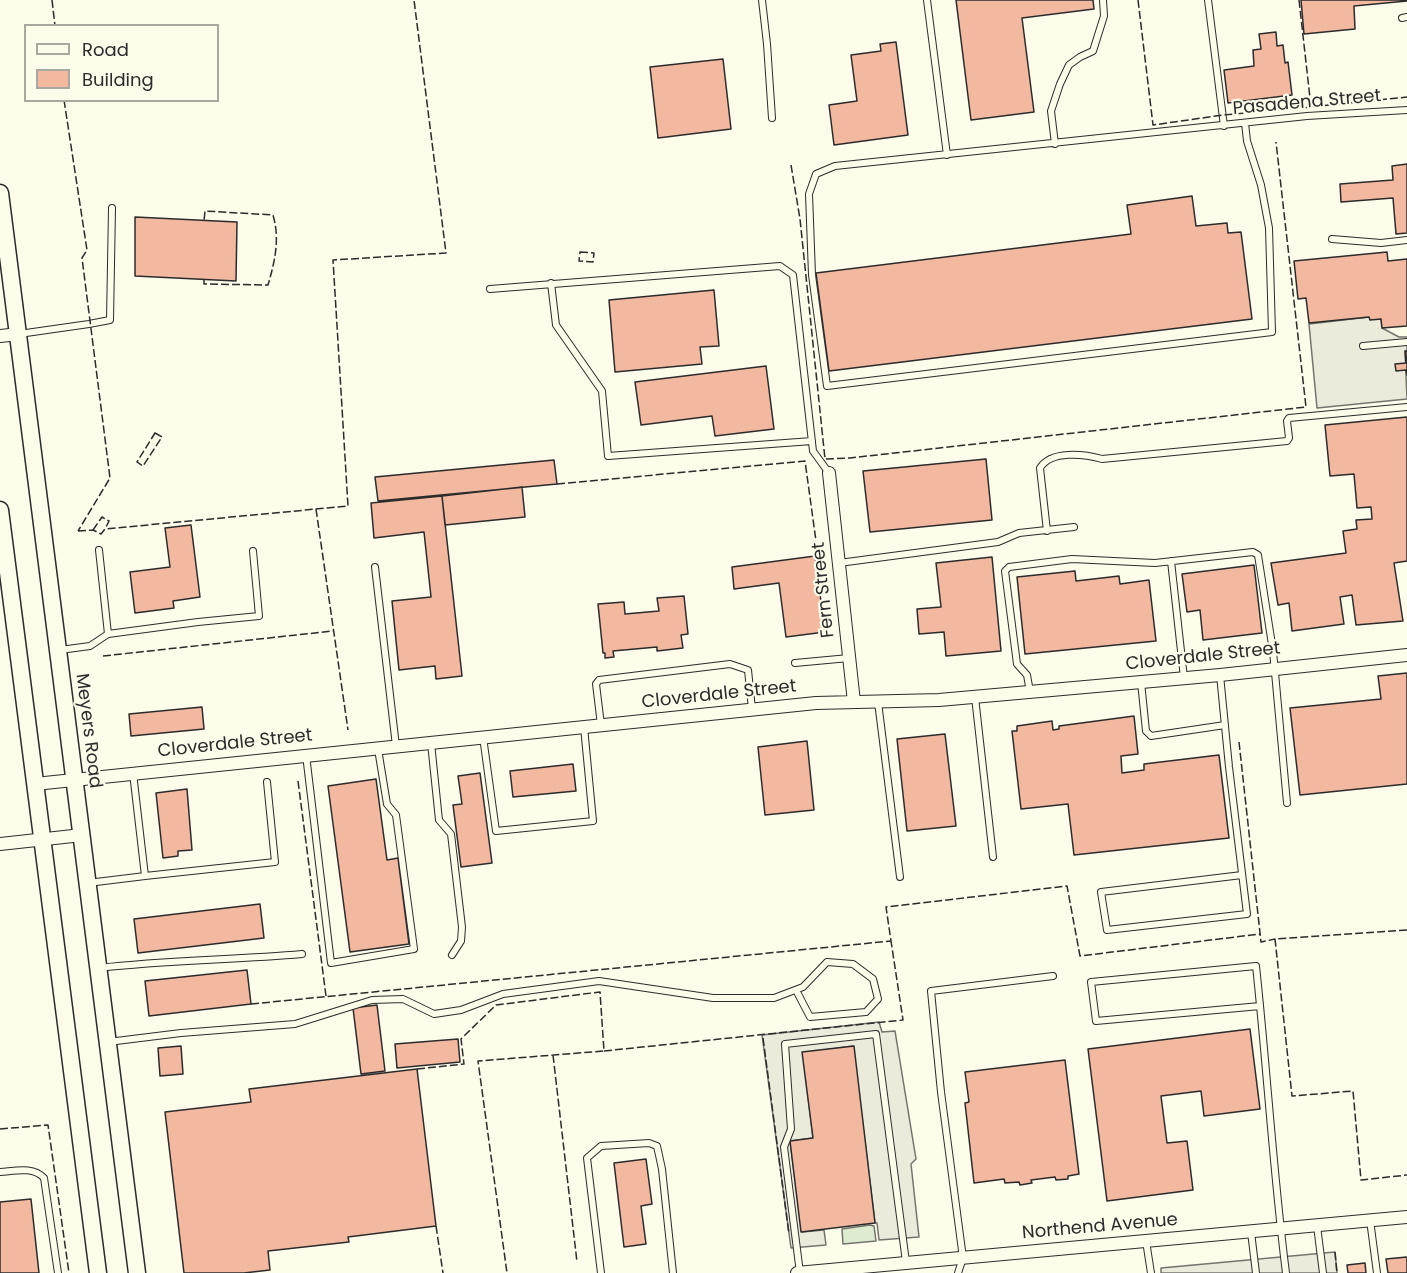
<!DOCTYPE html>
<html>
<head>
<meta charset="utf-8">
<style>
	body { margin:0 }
	#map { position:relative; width:1407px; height:1273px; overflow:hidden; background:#fdfbea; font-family:Poppins,sans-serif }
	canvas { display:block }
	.legend { position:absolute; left:24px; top:24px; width:195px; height:78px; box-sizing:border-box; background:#fdfbea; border:2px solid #a9a89e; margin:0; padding:8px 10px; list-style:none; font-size:18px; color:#2b2b2b }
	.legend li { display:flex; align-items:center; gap:12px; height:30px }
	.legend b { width:30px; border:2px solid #a9a89e }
</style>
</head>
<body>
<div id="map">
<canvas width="1407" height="1273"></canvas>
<ul class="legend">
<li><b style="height:8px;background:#fdfbea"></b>Road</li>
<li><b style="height:16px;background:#f2b8a0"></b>Building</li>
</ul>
</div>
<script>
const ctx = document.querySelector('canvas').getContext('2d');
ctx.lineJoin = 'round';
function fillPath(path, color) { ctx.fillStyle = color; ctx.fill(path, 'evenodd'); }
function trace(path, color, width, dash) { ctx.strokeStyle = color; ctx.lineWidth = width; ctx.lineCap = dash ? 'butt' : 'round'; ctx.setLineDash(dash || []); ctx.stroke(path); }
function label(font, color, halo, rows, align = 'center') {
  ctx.font = font + ' Poppins,sans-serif'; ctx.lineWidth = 4.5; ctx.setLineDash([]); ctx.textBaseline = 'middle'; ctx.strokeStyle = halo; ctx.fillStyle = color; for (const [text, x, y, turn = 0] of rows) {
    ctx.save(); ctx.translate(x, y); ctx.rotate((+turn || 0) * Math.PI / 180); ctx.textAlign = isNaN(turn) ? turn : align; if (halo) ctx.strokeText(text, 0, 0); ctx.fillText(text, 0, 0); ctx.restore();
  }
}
const green = new Path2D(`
	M870 1225 874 1226 876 1241 843 1244 842 1229Z`);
const parking = new Path2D(`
	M1369 317 1381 319 1382 328 1399 337H1407V351H1405L1407 399 1317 408 1309 324Z
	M879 1022 882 1032 895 1031 916 1159 911 1164 919 1237 879 1240 877 1223H875L853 1046 803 1053 813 1138 790 1141 802 1232 824 1230 826 1245 791 1248 762 1035Z
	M1335 1252 1337 1273H1161V1268Z`);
const building = new Path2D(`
	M956 0H1093L1094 9 1022 18 1034 112 971 120Z
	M1301 0H1407V1L1354 6 1355 29 1304 34Z
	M1276 32 1277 46 1283 45 1285 63 1288 62 1292 95 1228 103 1224 70 1254 66 1253 50 1261 49 1259 34Z
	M896 42 908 135 834 145 829 105 857 101 851 55 881 51 880 44Z
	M723 59 731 129 658 138 650 67Z
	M1407 164V233L1396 234 1393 198 1341 202 1340 184 1393 180 1392 166Z
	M1192 196 1196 226 1227 223 1228 233 1241 232 1252 319 829 371 816 273 1131 234 1127 205Z
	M135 217 237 222 236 281 135 276Z
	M1387 252 1388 261 1407 259V326L1382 328 1381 319 1370 320 1369 317 1309 323 1306 298 1298 299 1294 261Z
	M714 290 719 346 700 347 702 364 615 372 609 300Z
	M1405 351H1407V375L1406 370 1396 371 1395 364 1406 363Z
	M766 366 774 429 715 436 712 416 641 425 635 382Z
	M1407 417V561L1394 563 1403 621 1356 625 1352 595 1340 597 1344 624 1292 631 1289 603 1278 605 1271 563 1346 553 1343 531 1357 529 1356 520 1372 519 1371 507 1357 508 1354 474 1330 476 1325 425Z
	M986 459 992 520 870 532 863 471Z
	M554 460 557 484 378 501 375 477Z
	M522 487 525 517 445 525 442 496Z
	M442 496 462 676 436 679 435 666 399 670 392 601 431 597 424 532 374 538 371 503Z
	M191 525 200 597 173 601 174 608 135 613 130 572 170 567 165 528Z
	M815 556 825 632 786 637 779 583 734 589 732 567Z
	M992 557 1001 651 946 656 944 632 919 634 917 609 941 607 936 563Z
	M1254 565 1262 633 1203 640 1200 610 1187 612 1182 574Z
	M1075 571 1076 581 1119 576 1120 584 1149 580 1156 641 1025 654 1017 577Z
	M684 596 688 634 681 635 683 648 657 651V647L613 651 614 657 605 658V653H603L598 604 624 602 625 614 659 611 657 598Z
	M1407 673V784L1300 795 1290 708 1381 699 1378 676Z
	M202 707 204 729 131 736 129 714Z
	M1134 716 1138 754 1121 756 1122 773 1144 770V764L1219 755 1229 838 1074 855 1068 804 1021 809 1012 731H1017V726L1052 721 1053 730 1059 729V726Z
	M945 734 956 826 907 831 897 739Z
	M807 741 814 810 765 815 758 747Z
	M573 764 576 791 513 797 510 771Z
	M480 773 492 863 461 867 453 805 462 804 458 776Z
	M376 779 387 860 398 858 409 944 350 952 328 786Z
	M187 789 192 850 178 851V856L163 858 156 793Z
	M260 904 264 938 138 953 134 919Z
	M247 970 251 1004 149 1016 145 981Z
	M377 1005 385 1071 361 1074 353 1008Z
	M1250 1029 1260 1109 1204 1116 1201 1091 1161 1096 1167 1143 1187 1141 1193 1190 1107 1201 1088 1049Z
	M458 1039 460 1062 397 1068 395 1044Z
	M181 1046 183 1074 160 1076 158 1048Z
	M854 1046 875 1223 801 1232 790 1141 813 1138 802 1052Z
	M1065 1060 1079 1174 1068 1176V1179L1056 1180 1055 1177 1031 1180 1032 1183 1020 1185 1019 1182 1005 1183 1004 1179 974 1183 965 1103 969 1102 965 1072Z
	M417 1069 436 1226 348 1237 349 1242 268 1251 270 1270 244 1273H184L165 1112 251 1102 249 1089Z
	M646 1159 652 1204 641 1206 646 1244 624 1247 614 1163Z
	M31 1199 39 1273H0V1202Z
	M1407 1257V1273H1388L1386 1259Z
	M1365 1263 1366 1273H1348L1347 1265Z`);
const lane = new Path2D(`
	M762 0 767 44 772 118
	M927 0 947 155
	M1208 0 1224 126
	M1402 18 1407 17
	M1245 123 1247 141 1261 185 1269 228 1272 332 827 386 812 275 809 194 816 174 835 166 1307 116 1407 110
	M1055 144 1051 111 1060 84 1069 65 1080 57 1093 51 1104 16 1103 0
	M1332 239 1381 243 1407 240
	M551 283 556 325 602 391 608 456 812 441
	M490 289 780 266 793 275 813 451 829 473
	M19 334 89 324 110 320 112 208
	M1363 346 1407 342
	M1047 531 1040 468C1051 450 1084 454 1102 459L1287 441 1289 438 1287 421 1289 418 1407 407
	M99 550 108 634
	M1171 561 1184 678
	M839 563 998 542 1019 533 1074 527
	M375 567 396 746
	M60 650 90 646 108 634 198 622 259 616 253 551
	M795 663 849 658
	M1220 675 1229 767 1247 914 1107 930 1101 892 1242 875
	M1141 682 1146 731 1151 736 1225 725
	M1030 692 1027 675 1017 664 1005 571 1009 567 1072 559 1155 563 1253 552 1258 555 1273 651 1287 803
	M975 697 993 857
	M878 702 900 877
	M601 725 596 684 599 680 730 664 748 670 752 709
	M483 737 496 831 593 821 584 727
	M431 743 439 820 451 834 462 927 461 941 452 955
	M306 755 331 963 414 949 396 815 387 804 378 749
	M145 876 275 862 267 782
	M88 883 145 876 133 773
	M99 968C167 960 234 960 302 954
	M1260 1006 1096 1021 1091 982 1256 966C1267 1068 1273 1171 1286 1273
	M108 1042 181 1033 295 1024 372 1000 403 999 434 1014 461 1010 503 994 599 981 713 998H774L803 987 827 962 853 964 873 979 878 999 866 1012 810 1017 796 990
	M0 1172C15 1171 33 1166 44 1178L58 1273
	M1370 1220 1377 1273
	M1317 1226 1323 1273
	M1251 1232 1256 1273
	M1146 1241 1151 1273
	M601 1273 587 1158 601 1146 649 1143 657 1146 662 1169 673 1273
	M800 1273 784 1147 791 1129 785 1044 876 1034 906 1262
	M958 1273 963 1258 941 1092 931 991 1053 976`);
const street = new Path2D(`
	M0 336 19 334
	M829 473 854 702
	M35 784 816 703 939 700 1220 675 1407 655
	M0 844 82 835
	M797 1273 1407 1217`);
const secondary = new Path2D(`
	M0 193 137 1273
	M0 510 98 1273`);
const fence = new Path2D(`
	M52 0 55 26
	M1138 0 1153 125 1223 115 1311 107
	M1299 0 1311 107 1407 97
	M64 100 87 250 82 258 110 478 78 531
	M791 165 800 219 825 459 850 458 1306 407 1276 142
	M580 252 594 253 593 262 579 261Z
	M204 279V284L268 285C275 261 280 239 273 215L205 211 204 221
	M155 433 162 437 143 466 137 462Z
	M557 484 805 461 816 541
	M316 509 348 730
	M93 530 102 517 109 521 105 529
	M78 531 93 530 101 534 105 529 348 506 333 260 446 253 414 0
	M103 656 333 631
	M1239 742 1261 942 1275 939
	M298 781 326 996
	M1407 930 1275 939 1292 1096 1353 1091 1361 1180 1407 1175
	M251 1004 891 941 886 907 1067 886 1080 956 1260 934
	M763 1038 789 1234
	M604 1051 903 1020 891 941
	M553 1055 577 1262
	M417 1069 464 1064 461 1039 496 1005 600 992 604 1051 478 1061 507 1273
	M0 1129 48 1125 69 1273
	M436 1226 443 1273
	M1335 1252 1337 1273`);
const streetNames = [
	["Pasadena Street",1307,103,-5],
	["Fern Street",824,590,-96],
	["Cloverdale Street",1203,657,-6],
	["Cloverdale Street",719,695,-6],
	["Meyers Road",88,731,83],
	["Cloverdale Street",235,744,-6],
	["Northend Avenue",1100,1227,-5]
];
fillPath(green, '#deebd1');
trace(green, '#74746e', 1.5);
fillPath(parking, '#eceadb');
trace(parking, '#74746e', 1.5);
fillPath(building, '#f2b8a0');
trace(building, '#2b2b2b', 1.5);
trace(lane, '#2b2b2b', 8);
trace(street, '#2b2b2b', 14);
trace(secondary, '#2b2b2b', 19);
trace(lane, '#fdfbea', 6);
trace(street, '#fdfbea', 12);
trace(secondary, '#fdfbea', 16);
trace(fence, '#2b2b2b', 1.5, [8, 3]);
label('18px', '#2b2b2b', '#fdfbea', streetNames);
</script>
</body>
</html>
